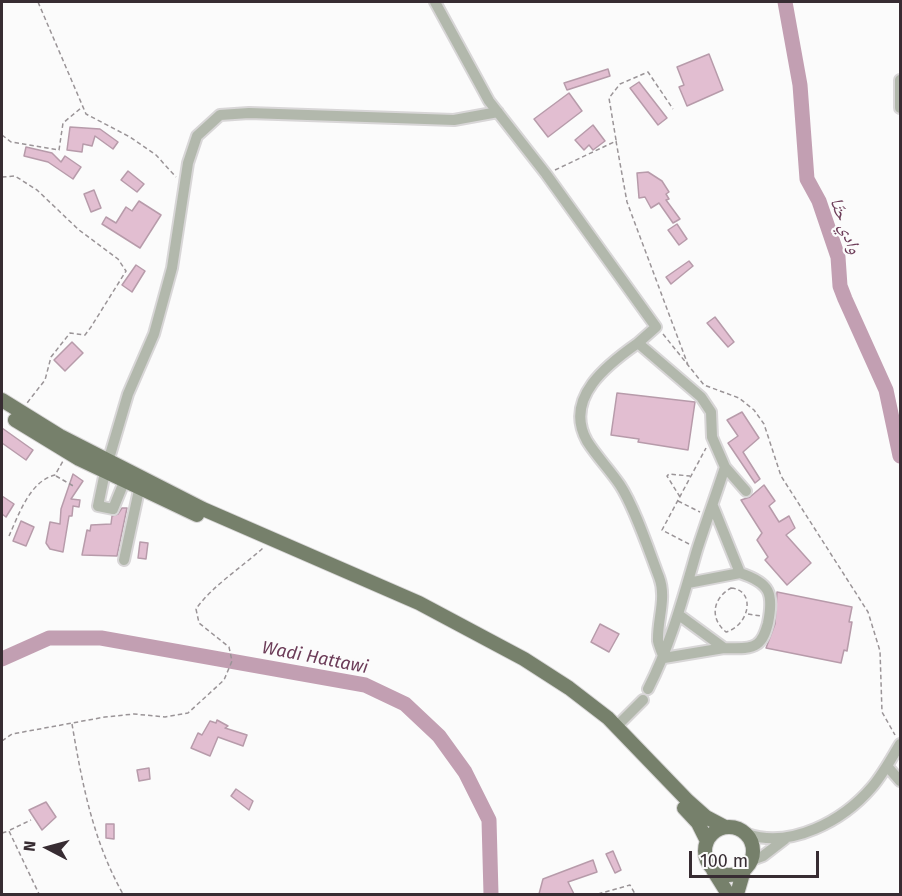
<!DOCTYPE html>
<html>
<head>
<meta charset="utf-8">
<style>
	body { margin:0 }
	#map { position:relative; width:902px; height:896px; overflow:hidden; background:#fbfbfb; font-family:"Fira Sans",sans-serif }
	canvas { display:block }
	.frame { position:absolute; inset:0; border:3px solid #372c32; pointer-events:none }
	.north { position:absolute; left:18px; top:818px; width:60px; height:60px; -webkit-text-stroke:4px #fbfbfb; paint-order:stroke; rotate:276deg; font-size:16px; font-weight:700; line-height:24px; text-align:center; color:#372c32 }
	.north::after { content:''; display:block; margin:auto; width:21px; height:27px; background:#372c32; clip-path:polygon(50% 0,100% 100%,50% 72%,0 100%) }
	.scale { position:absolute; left:689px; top:851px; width:130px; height:27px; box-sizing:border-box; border:3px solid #372c32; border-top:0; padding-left:8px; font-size:18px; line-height:21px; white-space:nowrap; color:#372c32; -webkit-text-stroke:4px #fbfbfb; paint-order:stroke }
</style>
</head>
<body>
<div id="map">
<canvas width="902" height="896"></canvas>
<div class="frame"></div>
<div class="north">N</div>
<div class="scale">100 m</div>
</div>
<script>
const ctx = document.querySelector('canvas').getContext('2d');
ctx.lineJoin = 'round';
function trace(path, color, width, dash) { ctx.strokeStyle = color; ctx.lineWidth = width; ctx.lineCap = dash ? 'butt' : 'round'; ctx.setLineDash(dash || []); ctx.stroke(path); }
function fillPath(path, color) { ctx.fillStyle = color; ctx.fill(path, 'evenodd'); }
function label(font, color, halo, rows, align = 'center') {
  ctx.font = font + ' "Fira Sans","Noto Naskh Arabic",sans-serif'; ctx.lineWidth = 4.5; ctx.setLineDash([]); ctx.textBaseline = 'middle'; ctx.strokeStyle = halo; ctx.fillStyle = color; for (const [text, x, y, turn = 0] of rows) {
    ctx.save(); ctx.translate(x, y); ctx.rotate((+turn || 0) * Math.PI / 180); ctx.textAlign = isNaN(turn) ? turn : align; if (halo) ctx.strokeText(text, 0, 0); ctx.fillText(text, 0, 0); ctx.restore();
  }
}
const river = new Path2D(`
	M785 2 800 85 807 179 819 201 838 257 840 286 845 299 886 390 900 456
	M2 659 49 638H101L365 685 405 704 439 736 465 772 489 820 491 894`);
const building = new Path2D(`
	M709 54 723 90 687 106 679 87 684 85 677 67Z
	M608 69 610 76 567 90 564 83Z
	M639 82 667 118 658 125 630 88Z
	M569 93 582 111 548 137 534 119Z
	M593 125 605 141 593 150 589 145 584 150 575 140Z
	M70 127 100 129 118 142 113 149 95 136 92 146 83 144 82 152 67 150Z
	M26 147 52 153 61 162 65 156 81 167 73 179 48 162 24 156Z
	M128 171 144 184 137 192 121 180Z
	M648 172 662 181 669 192 666 194 669 199 666 200 680 219 673 223 659 203 651 208 645 197 639 198 637 173Z
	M94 190 101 208 91 212 84 194Z
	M139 201 161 215 140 248 102 224 106 217 116 223 126 207 132 211Z
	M677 224 687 239 679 245 668 230Z
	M689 261 693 266 671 284 666 277Z
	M136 265 145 271 132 292 122 285Z
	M715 317 734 342 728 347 707 323Z
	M72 342 83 353 65 371 54 360Z
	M617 393 695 402 688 450 638 442 639 439 611 435Z
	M742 412 759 438 743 452 760 479 755 483 728 443 738 436 727 420Z
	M2 428 33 450 26 460 2 443Z
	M73 474 83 481 71 499 80 500 79 507 73 506 72 516H69L63 552 50 549 46 543 50 522 60 524 61 509Z
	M764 485 775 501 769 506 779 522 789 516 795 528 786 535 811 563 787 585 765 560 768 557 757 540 762 533 741 500 750 497Z
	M2 496 14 504 6 517 2 514Z
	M122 508H127L117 556 82 555 87 530 90 531 91 525 111 524 112 516 118 514Z
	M21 521 34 527 26 546 13 541Z
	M140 542 148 543 146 559 138 558Z
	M777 592 852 607 849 622H852L847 651 844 650 841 663 766 648 775 624Z
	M600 624 619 634 609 652 591 642Z
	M217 720 228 726 225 728 247 735 243 746 218 737 210 756 191 748 198 733 202 735 210 721 216 723Z
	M149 768 150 779 139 781 137 770Z
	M236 789 253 801 249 810 231 796Z
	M46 802 56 817 42 830 29 810Z
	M106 824H114V839L106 838Z
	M613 851 621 870 615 873 606 854Z
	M593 860 597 872 568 882 574 894H539L543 879Z`);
const path = new Path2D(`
	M38 2 86 114 130 137 156 155 176 177
	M2 135 11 142 59 150 63 123 81 108
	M616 140 609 98 620 84 648 72 673 109
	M555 170 616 141 627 202 688 365
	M2 177 15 176 37 190 79 230 118 259 126 271 91 327 85 335 70 333 51 357 45 380 27 403
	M663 334 704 385 739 398 754 410 764 424 781 476 868 612 880 651 882 712 895 735
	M56 476 75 487
	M680 497 667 476 669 474 690 476
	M678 501 700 512
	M9 536C19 514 30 481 55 475L63 461
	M689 544 662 530 706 448
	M731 588C756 590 750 625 726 632 709 618 713 598 731 588Z
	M748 614 761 616
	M72 724C82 783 93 841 123 894
	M2 741 12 734 105 717 134 714 165 717 188 713 224 680 232 661 229 647 199 623 196 609C211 587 242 567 263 548
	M10 830 31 820
	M2 833 9 831 39 894
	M598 894 630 885 635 894`);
const minor = new Path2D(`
	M435 2 489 101 546 174 656 327 638 343 701 397 711 412 712 437 725 467C716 495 706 522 697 550 683 598 671 644 648 689
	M900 80V108
	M638 343C608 364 563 398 587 441 597 457 610 470 620 485 635 508 649 551 659 577 667 598 657 620 658 641 659 646 662 653 664 658L724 648 679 615
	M725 467 746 491
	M124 482 113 509 98 506 105 472 128 394 154 334 172 268 188 163 197 136 220 115 249 113 454 120 498 112
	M124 560 139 490
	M688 583 740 573 713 506
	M724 648C734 648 749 650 757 644 764 639 766 630 768 623 774 593 770 583 740 573
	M617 726 643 700
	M887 766 900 781
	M747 834C791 849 843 821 872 787 883 774 891 759 900 744
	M752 860 763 856 785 839`);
const major = new Path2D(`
	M2 400 60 436 203 509 419 603 524 659 569 688 608 718 688 801 706 817 725 827
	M15 420 79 459 197 515
	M684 808 698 823 707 841
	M705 851a24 24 0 1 1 48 0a24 24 0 1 1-48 0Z
	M713 870 728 894
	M737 894 744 870`);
const waterNames = [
	["وادي حتّا",845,226,70],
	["Wadi Hattawi",315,658,11]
];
trace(river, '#c29fb2', 15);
fillPath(building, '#e2bed1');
trace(building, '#b79baa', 1.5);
trace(minor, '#d8d6d7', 14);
trace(major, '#d8d6d7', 16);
trace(path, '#9a9497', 1.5, [4.5, 3]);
trace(minor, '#b2b8ac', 10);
trace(major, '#76806b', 14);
label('italic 18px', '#6c3c58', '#fbfbfb', waterNames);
</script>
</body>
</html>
